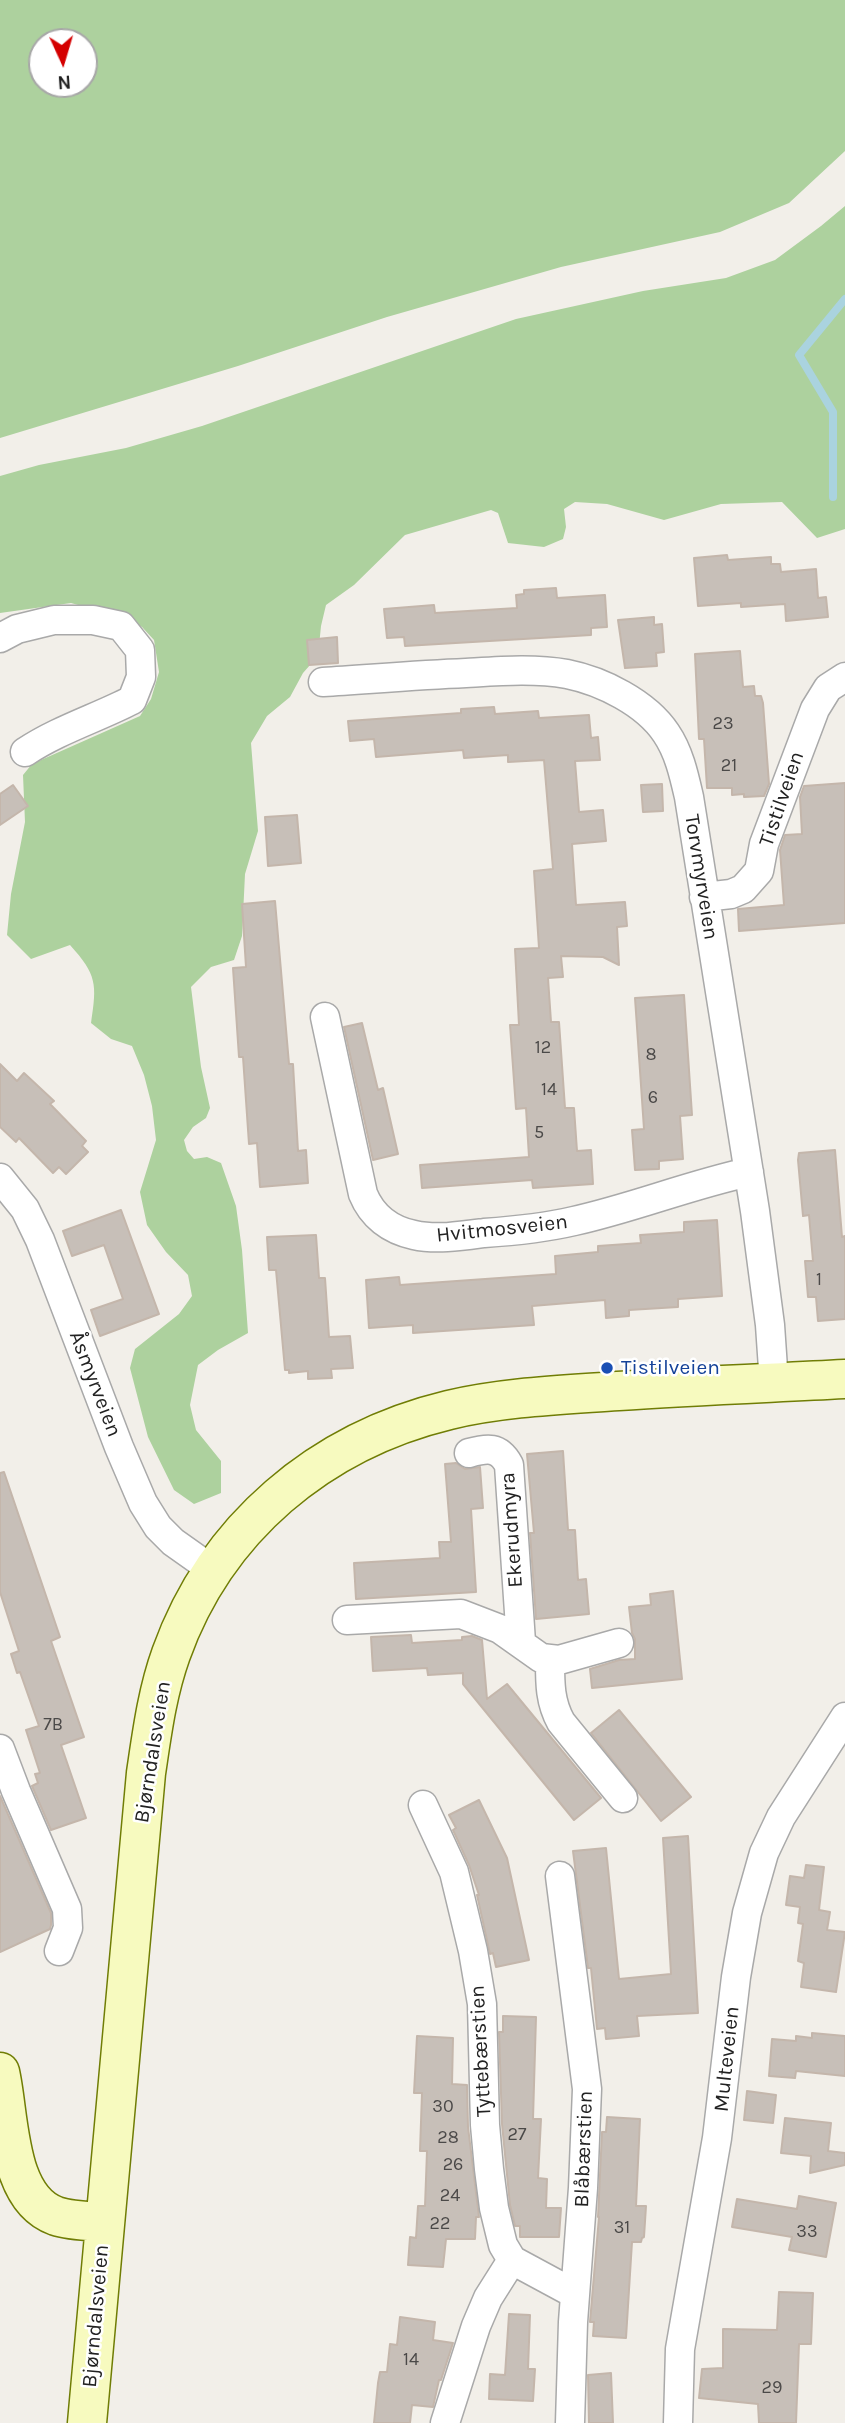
<!DOCTYPE html>
<html>
<head>
<meta charset="utf-8">
<style>
	body { margin:0 }
	#map { position:relative; width:845px; height:2423px; overflow:hidden; background:#f2efe9; font-family:Karla,sans-serif }
	canvas { display:block }
	.north { position:absolute; left:28px; top:28px; width:70px; height:70px; box-sizing:border-box; background:#fff; border:2px solid #a7a7a7; border-radius:50%; rotate:176deg; font-size:19px; font-weight:700; line-height:28px; text-align:center; color:#222 }
	.north::after { content:''; display:block; margin:auto; width:24px; height:32px; background:#d40000; clip-path:polygon(50% 0,100% 100%,50% 72%,0 100%) }
</style>
</head>
<body>
<div id="map">
<canvas width="845" height="2423"></canvas>
<div class="north">N</div>
</div>
<script>
const ctx = document.querySelector('canvas').getContext('2d');
ctx.lineJoin = 'round';
function fillPath(path, color) { ctx.fillStyle = color; ctx.fill(path, 'evenodd'); }
function trace(path, color, width, dash) { ctx.strokeStyle = color; ctx.lineWidth = width; ctx.lineCap = dash ? 'butt' : 'round'; ctx.setLineDash(dash || []); ctx.stroke(path); }
function label(font, color, halo, rows, align = 'center') {
  ctx.font = font + ' Karla,sans-serif'; ctx.lineWidth = 5; ctx.setLineDash([]); ctx.textBaseline = 'middle'; ctx.strokeStyle = halo; ctx.fillStyle = color; for (const [text, x, y, turn = 0] of rows) {
    ctx.save(); ctx.translate(x, y); ctx.rotate((+turn || 0) * Math.PI / 180); ctx.textAlign = isNaN(turn) ? turn : align; if (halo) ctx.strokeText(text, 0, 0); ctx.fillText(text, 0, 0); ctx.restore();
  }
}
const forest = new Path2D(`
	M0 0H845V151L789 203 720 232 561 267 387 317 238 366 0 438ZM84 42V84H42V42Z
	M845 206V529L817 538 782 502 721 504 664 520 607 504 575 502 564 509 566 527 563 539 544 547 508 543 498 513 491 510 405 535 354 585 326 605 321 626 318 656 303 673 290 697 267 716 251 743 258 831 245 874 242 936 234 960 211 967 191 987 201 1067 210 1108 206 1118 193 1127 184 1140 187 1151 194 1159 207 1157 221 1163 236 1206 242 1250 248 1333 218 1350 198 1365 190 1405 196 1430 221 1461V1493L194 1504 174 1490 148 1437 130 1368 135 1349 179 1314 192 1296 188 1275 166 1252 147 1225 140 1192 156 1140 152 1106 144 1075 132 1046 111 1039 91 1023C97 984 97 975 70 945L31 959 7 935 11 894 25 822 23 775 32 764 140 716 151 699 159 672 154 640 142 627 114 615 71 603 0 613V476L39 465 126 448 202 426 516 319 643 291 726 278 775 260 821 226Z`);
const stream = new Path2D(`
	M833 497V412L799 355 845 299`);
const building = new Path2D(`
	M727 555 728 560 771 557V564H780L781 572 816 569 818 598 826 597 828 617 786 621 785 604 741 607V603L698 606 694 558Z
	M556 588 557 598 605 595 607 627 591 628V635L405 646 404 637 387 638 384 609 434 605 435 613 517 608 516 595 524 594V590Z
	M654 617V625L662 624 664 652 656 653 657 666 625 668 618 620Z
	M337 637 338 663 309 665 307 640Z
	M740 651 743 687 754 686 755 696H761L763 703 769 784 764 796 744 797V794L732 795V788H707L704 739H699L695 654Z
	M494 707 495 714 538 711 539 718 589 715 591 738 598 737 600 760 575 761 579 812 603 810 606 841 572 844 576 905 625 902 627 926 617 927 619 965 603 957 561 956 563 977 548 978 551 1022H559L565 1108H574L577 1151 591 1150 593 1184 533 1188 532 1180 422 1188 420 1165 529 1157 526 1108 516 1109 510 1025H519L515 949 539 948 534 871 553 869 544 760 508 762V755L464 758 463 750 376 757 374 739 350 741 348 721 461 713V709Z
	M845 783V923L739 931 738 909 784 905 780 850 785 835 802 834 800 797 804 786Z
	M662 784 663 811 643 812 641 785Z
	M13 785 28 806 0 825V794Z
	M297 815 301 863 268 866 265 817Z
	M275 901 289 1064H293L298 1151 306 1150 308 1183 260 1187 257 1143 249 1144 243 1057H239L233 968 246 967 242 904Z
	M684 995 692 1115 680 1116 683 1159 659 1161V1169L635 1170 632 1130 644 1129 635 998Z
	M362 1023 378 1090 383 1088 398 1154 373 1160 344 1027Z
	M0 1064 17 1081 24 1073 54 1101 50 1104 86 1141 82 1146 88 1152 66 1174 59 1167 53 1173 19 1138 16 1142 0 1127Z
	M835 1150 842 1237 845 1236V1319L818 1321 816 1297H808L805 1261H813L809 1215 803 1216 798 1160 799 1153Z
	M121 1210 159 1314 100 1336 91 1310 123 1299 104 1245 72 1256 63 1231Z
	M717 1220 722 1296 678 1299V1307L629 1310V1316L606 1318 605 1300 532 1306 534 1325 413 1333V1325L369 1328 366 1280 399 1277 400 1285 556 1274 555 1256 598 1252V1246L641 1243 640 1235 684 1232V1222Z
	M316 1235 319 1278H325L329 1337 350 1336 353 1368 331 1369 332 1378 308 1379V1371L289 1373V1370H285L276 1270H269L267 1237Z
	M563 1451 568 1530H575L578 1580 586 1579 589 1614 536 1619 530 1533H534L527 1454Z
	M456 1463 465 1469 480 1467 483 1508 471 1509 476 1592 356 1599 354 1563 440 1558 439 1542H451L445 1464Z
	M4 1472 60 1637 51 1641 84 1737 61 1745 86 1818 51 1830 32 1786 38 1783 35 1774 40 1773 26 1730 39 1726 20 1672 17 1673 11 1654 19 1651 0 1592V1473Z
	M673 1591 682 1679 592 1688 590 1669 619 1660 635 1659V1639L632 1633 629 1607 651 1605 650 1594Z
	M411 1635 412 1643 462 1640V1637L472 1636 482 1640 487 1699 507 1684 601 1798 574 1820 463 1684V1673L428 1675 427 1668 373 1671 371 1637Z
	M619 1710 691 1797 661 1821 591 1733Z
	M0 1796 51 1913V1925L50 1929 0 1952Z
	M479 1800 507 1858 529 1960 496 1967 493 1953 490 1954 477 1895H479L469 1865 453 1830 456 1828 449 1815Z
	M688 1836 698 2013 637 2016 639 2036 606 2039 605 2028 597 2029 591 1968H588L573 1851 606 1848 619 1979 671 1974 663 1838Z
	M806 1865 824 1867 819 1910 830 1912 827 1930 845 1932 836 1992 801 1987 804 1963 798 1961 803 1924 798 1923 800 1907 786 1905 790 1876 804 1878Z
	M503 2016 536 2017 533 2119H541L538 2178 547 2179 546 2208H561L559 2237H520V2226H515L510 2205 502 2124 499 2032H503Z
	M812 2033 845 2036V2076L796 2071 795 2078 769 2076 772 2039 796 2041V2036L812 2038Z
	M417 2036 453 2038 452 2084 467 2085 468 2127 479 2217H476L475 2239H446L443 2267 408 2265 410 2237 416 2238 418 2206H425L426 2179 427 2151H420L422 2093H414Z
	M747 2091 776 2095 773 2123 744 2120Z
	M607 2117 640 2119 636 2206H646L644 2237 642 2238 641 2242H632L626 2338 593 2336 594 2322H590L599 2217H598L602 2132H606Z
	M785 2118 831 2123 828 2151 845 2153V2165L810 2173 811 2156 781 2153Z
	M799 2196 836 2203 826 2257 789 2250 792 2237 732 2227 737 2199 797 2209Z
	M779 2292 813 2293 811 2344H799L796 2423H759L758 2404 699 2398 702 2369 723 2368V2329L777 2330Z
	M509 2314 530 2315 528 2369H535L533 2401 489 2399 490 2374 505 2375Z
	M400 2317 435 2322 433 2340 453 2343 441 2380H439L433 2407 412 2405 410 2423H374L378 2383 380 2372H387L390 2344 397 2345Z
	M611 2373 613 2423H589L588 2375Z`);
const street = new Path2D(`
	M0 638 17 629 54 620H93L121 626 140 650 141 677 132 700C97 718 58 730 25 752
	M323 682C371 679 418 675 466 673 499 671 534 668 567 674 602 681 646 703 666 733 679 752 684 775 689 797L755 1211 770 1325 774 1383
	M704 897 731 894 743 889 759 871 764 844 815 709 828 688 845 677
	M325 1017 363 1194C372 1216 390 1230 414 1235 436 1240 462 1236 484 1233 514 1231 544 1228 574 1221 633 1208 689 1185 749 1172
	M0 1178 25 1209 40 1240 119 1447 143 1503 158 1527 173 1542 214 1571
	M469 1453C487 1448 499 1446 509 1465L521 1642
	M347 1620 461 1614 500 1629 541 1658 559 1660 619 1643
	M550 1661C550 1684 550 1702 561 1722L623 1798
	M0 1749 16 1791 67 1909 68 1928 59 1951
	M423 1805 454 1872 473 1951 482 2004 485 2125 489 2169 494 2208 503 2245 512 2260 575 2294
	M560 1876 587 2089 583 2188 573 2322 570 2423
	M445 2423 476 2326 488 2298 512 2260
	M678 2423 680 2349 717 2138 736 1977 747 1913 764 1853 781 1817 845 1717`);
const secondary = new Path2D(`
	M0 2072C10 2115 6 2198 56 2216 71 2221 88 2221 104 2222
	M87 2423 146 1773C152 1733 157 1693 171 1654 216 1528 320 1441 449 1410 504 1397 562 1395 618 1391 693 1386 769 1383 845 1379`);
const markers = [
	[607,1368,7,"#1a4fb4"]
];
const numberNames = [
	["23",723,724],
	["21",729,766],
	["12",543,1048],
	["8",651,1055],
	["14",549,1090],
	["6",653,1098],
	["5",539,1133],
	["1",819,1280],
	["7B",53,1725],
	["30",443,2107],
	["27",517,2135],
	["28",448,2138],
	["26",453,2165],
	["24",450,2196],
	["22",440,2224],
	["31",622,2228],
	["33",807,2232],
	["14",411,2360],
	["29",772,2388]
];
const streetNames = [
	["Tistilveien",782,799,-71],
	["Torvmyrveien",701,877,81],
	["Hvitmosveien",502,1229,-6],
	["Åsmyrveien",95,1384,69],
	["Ekerudmyra",512,1530,-94],
	["Bjørndalsveien",153,1752,-81],
	["Tyttebærstien",481,2051,-93],
	["Multeveien",727,2059,-84],
	["Blåbærstien",584,2149,-88],
	["Bjørndalsveien",96,2316,-85]
];
const transitNames = [
	["Tistilveien",621,1368]
];
fillPath(forest, '#add19e');
trace(stream, '#aad3df', 8);
fillPath(building, '#c7bfb8');
trace(building, '#c4b6ab', 2);
trace(street, '#a9a9a9', 31);
trace(secondary, '#707d05', 41);
trace(street, '#fff', 28);
trace(secondary, '#f7fabf', 38);
for (const [x, y, r, color] of markers) { const dot = new Path2D(); dot.arc(x, y, r, 0, 2 * Math.PI); ctx.fillStyle = color; ctx.fill(dot); trace(dot, '#fff', 2.5); }
label('18px', '#4b4948', null, numberNames);
label('21px', '#222', '#fff', streetNames);
label('21px', '#164399', '#fff', transitNames, 'left');
</script>
</body>
</html>
